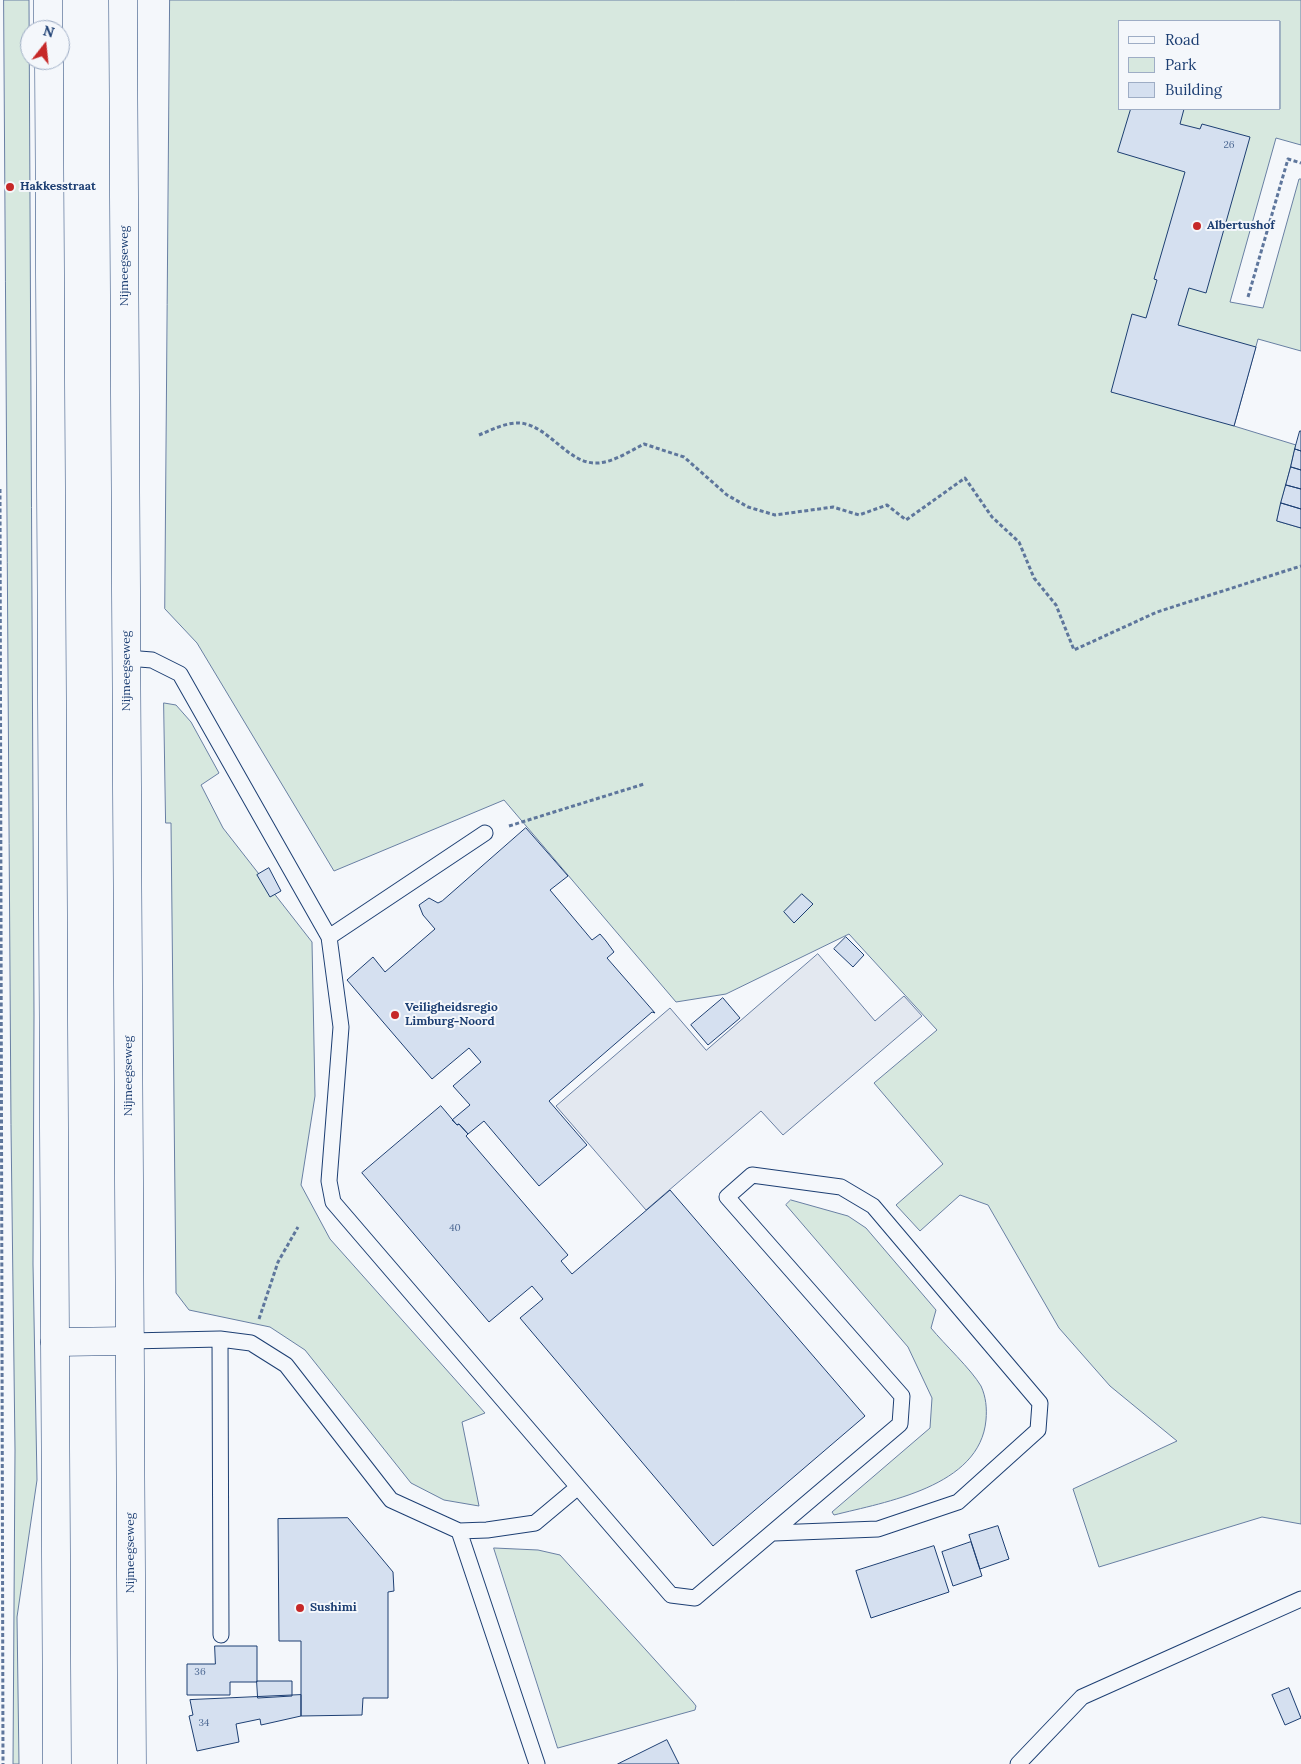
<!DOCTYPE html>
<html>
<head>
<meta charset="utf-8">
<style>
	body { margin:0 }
	#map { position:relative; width:1301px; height:1764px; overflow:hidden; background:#f4f7fb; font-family:Lora,serif }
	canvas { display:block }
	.legend { position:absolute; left:1118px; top:20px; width:162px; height:90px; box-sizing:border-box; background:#f4f7fb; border:1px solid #9eadc5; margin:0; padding:6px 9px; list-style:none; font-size:15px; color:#1d3f73 }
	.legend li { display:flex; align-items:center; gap:10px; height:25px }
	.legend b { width:25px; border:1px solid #9eadc5 }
	.north { position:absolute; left:20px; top:20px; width:50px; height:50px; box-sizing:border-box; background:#f4f7fb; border:1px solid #9eadc5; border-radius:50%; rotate:16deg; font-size:14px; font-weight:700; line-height:20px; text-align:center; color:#1d3f73 }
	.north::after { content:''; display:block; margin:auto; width:18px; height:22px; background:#c62828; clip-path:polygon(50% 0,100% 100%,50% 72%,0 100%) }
</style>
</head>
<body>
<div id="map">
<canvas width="1301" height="1764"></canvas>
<ul class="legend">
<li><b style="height:6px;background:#f4f7fb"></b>Road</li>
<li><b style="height:14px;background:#d7e8df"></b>Park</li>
<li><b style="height:14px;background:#d5e0f0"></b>Building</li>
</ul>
<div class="north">N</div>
</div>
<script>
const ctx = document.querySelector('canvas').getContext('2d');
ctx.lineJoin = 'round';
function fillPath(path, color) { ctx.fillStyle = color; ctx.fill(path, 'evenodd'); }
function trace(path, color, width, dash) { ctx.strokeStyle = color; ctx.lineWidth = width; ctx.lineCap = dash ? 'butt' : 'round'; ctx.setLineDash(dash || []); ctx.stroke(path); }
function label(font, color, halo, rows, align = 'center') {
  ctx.font = font + ' Lora,serif'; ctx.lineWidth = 4; ctx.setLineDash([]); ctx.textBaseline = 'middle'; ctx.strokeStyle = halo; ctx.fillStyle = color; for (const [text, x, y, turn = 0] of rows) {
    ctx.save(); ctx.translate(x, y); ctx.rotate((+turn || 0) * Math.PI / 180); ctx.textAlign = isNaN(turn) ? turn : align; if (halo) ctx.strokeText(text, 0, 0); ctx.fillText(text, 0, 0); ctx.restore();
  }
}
const green = new Path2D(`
	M4 0H29L34 1015 33 1264 37 1480 17 1617 19 1764H13L15 1450 11 1125Z
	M170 0H1301V145L1276 138 1230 302 1263 308 1299 179H1301V351L1258 339 1234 426 1296 445 1277 521 1301 528V1524L1262 1517 1099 1567 1073 1489 1177 1441 1110 1386 1059 1328 988 1205 960 1195 920 1231 896 1205 943 1164 874 1083 937 1030 849 934 726 994 676 1002 504 800 334 871 197 643 165 609ZM1120 21H1280V109H1120Z
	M164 703 176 705 191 722 219 773 201 785 223 828 312 942 315 1096 301 1185 330 1239 485 1413 462 1422 479 1506 444 1500 411 1483 305 1350 270 1327 189 1310 176 1293 171 823H166Z
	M791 1200 848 1216 866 1228 936 1310 931 1328C944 1344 971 1369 981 1386 986 1397 987 1408 986 1420 980 1487 885 1502 834 1515L832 1512 930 1428 932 1398 908 1347 786 1205Z
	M494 1548 538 1550 560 1555 693 1702 696 1706 695 1710 558 1748Z`);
const parking = new Path2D(`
	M818 954 875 1021 904 996 922 1016 783 1135 761 1111 646 1210 556 1106 670 1008 706 1050Z`);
const building = new Path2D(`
	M1131 109H1184L1180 124 1200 129 1202 124 1250 137 1206 293 1189 288 1178 325 1256 347 1234 426 1111 392 1132 314 1146 318 1157 280 1154 279 1185 172 1118 152Z
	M1300 431H1301V451L1295 449Z
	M1295 449 1301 451V470L1291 467Z
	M1291 467 1301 470V489L1286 485Z
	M1286 485 1301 489V509L1281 503Z
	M1281 503 1301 509V528L1277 521Z
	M526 828 568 876 550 890 592 940 600 934 606 941 614 952 607 958 655 1013 652 1012 549 1101 587 1145 539 1186 484 1121 468 1134 459 1124 457 1125 452 1120 470 1105 453 1086 481 1062 469 1048 432 1079 347 980 373 957 385 972 435 929 423 915 419 905 429 898 438 903 442 901Z
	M269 868 281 891 270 897 257 875Z
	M802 894 813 904 794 923 784 912Z
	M846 937 864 955 853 967 834 949Z
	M723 998 740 1018 708 1045 691 1025Z
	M441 1106 457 1125 459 1124 468 1134 466 1136 568 1255 561 1261 572 1274 670 1190 865 1416 713 1546 520 1318 543 1299 532 1286 489 1322 362 1173Z
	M348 1518 393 1572 394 1591 388 1592V1698H363L362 1715 301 1716V1641H279L278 1519Z
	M998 1526 1009 1559 980 1569 969 1535Z
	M971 1542 982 1576 953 1586 942 1552Z
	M934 1546 949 1592 871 1618 856 1571Z
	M215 1646H257V1682H230V1695H187V1664H215Z
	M257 1681H292V1696L258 1698Z
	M1289 1688 1301 1718 1285 1725 1272 1695Z
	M301 1695V1716L261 1725 260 1719 236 1724 239 1742 197 1751 189 1716 193 1715 190 1700Z
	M667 1740 679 1764H618Z`);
const path = new Path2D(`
	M1248 297 1288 159 1301 163
	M479 435C491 430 507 422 520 423 550 426 568 465 598 463 614 462 630 451 644 444L684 457 727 495 748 507 775 515 833 507 859 515 887 505 906 520 965 478 992 517 1019 542 1034 578 1056 605 1074 650 1157 612 1301 566
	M0 489 3 1764
	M509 826 644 784
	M259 1319 278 1262 298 1227`);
const lane = new Path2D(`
	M127 658 152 660 180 674 329 937 341 1027 329 1181 333 1202 578 1487 535 1523 487 1530 459 1531 391 1500 286 1365 251 1343 220 1339 130 1341
	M329 937 485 833
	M220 1339 221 1635
	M578 1487 671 1595 695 1598 900 1424 902 1396 727 1197 752 1175 841 1187 873 1206 1040 1403 1038 1430 958 1502 878 1529 774 1533
	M459 1531 537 1764
	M1018 1764 1082 1697 1301 1599`);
const street = new Path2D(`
	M55 1342 130 1341`);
const secondary = new Path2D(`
	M48 0V30
	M123 0 132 1764
	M49 60 57 1764`);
const markers = [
	[10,187,5,"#c62828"],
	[1197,226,5,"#c62828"],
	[395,1015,5,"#c62828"],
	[300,1608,5,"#c62828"]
];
const numberNames = [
	["26",1229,145],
	["40",455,1228],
	["36",200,1672],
	["34",204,1723]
];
const poiNames = [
	["Hakkesstraat",20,187],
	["Albertushof",1207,226],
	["Veiligheidsregio",405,1008],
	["Limburg-Noord",405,1022],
	["Sushimi",310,1608]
];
const streetNames = [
	["Nijmeegseweg",125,266,-90],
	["Nijmeegseweg",127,671,-90],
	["Nijmeegseweg",129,1076,-90],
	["Nijmeegseweg",131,1553,-90]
];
fillPath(green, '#d7e8df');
trace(green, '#687fa3', 1);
fillPath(parking, '#e3e8f0');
trace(parking, '#687fa3', 1);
fillPath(building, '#d5e0f0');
trace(building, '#1d3f73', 1);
trace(lane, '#1d3f73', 17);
trace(street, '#1d3f73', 29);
trace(secondary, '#1d3f73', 29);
trace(path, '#5e769c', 3, [4, 2.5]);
trace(lane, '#f4f7fb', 15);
trace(street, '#f4f7fb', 28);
trace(secondary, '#f4f7fb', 28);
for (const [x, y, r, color] of markers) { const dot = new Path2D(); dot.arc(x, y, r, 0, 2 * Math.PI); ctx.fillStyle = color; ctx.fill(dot); trace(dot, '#f4f7fb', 2); }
label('10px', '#4b6792', null, numberNames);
label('bold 12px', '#1d3f73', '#f4f7fb', poiNames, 'left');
label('12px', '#1d3f73', '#f4f7fb', streetNames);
</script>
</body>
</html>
